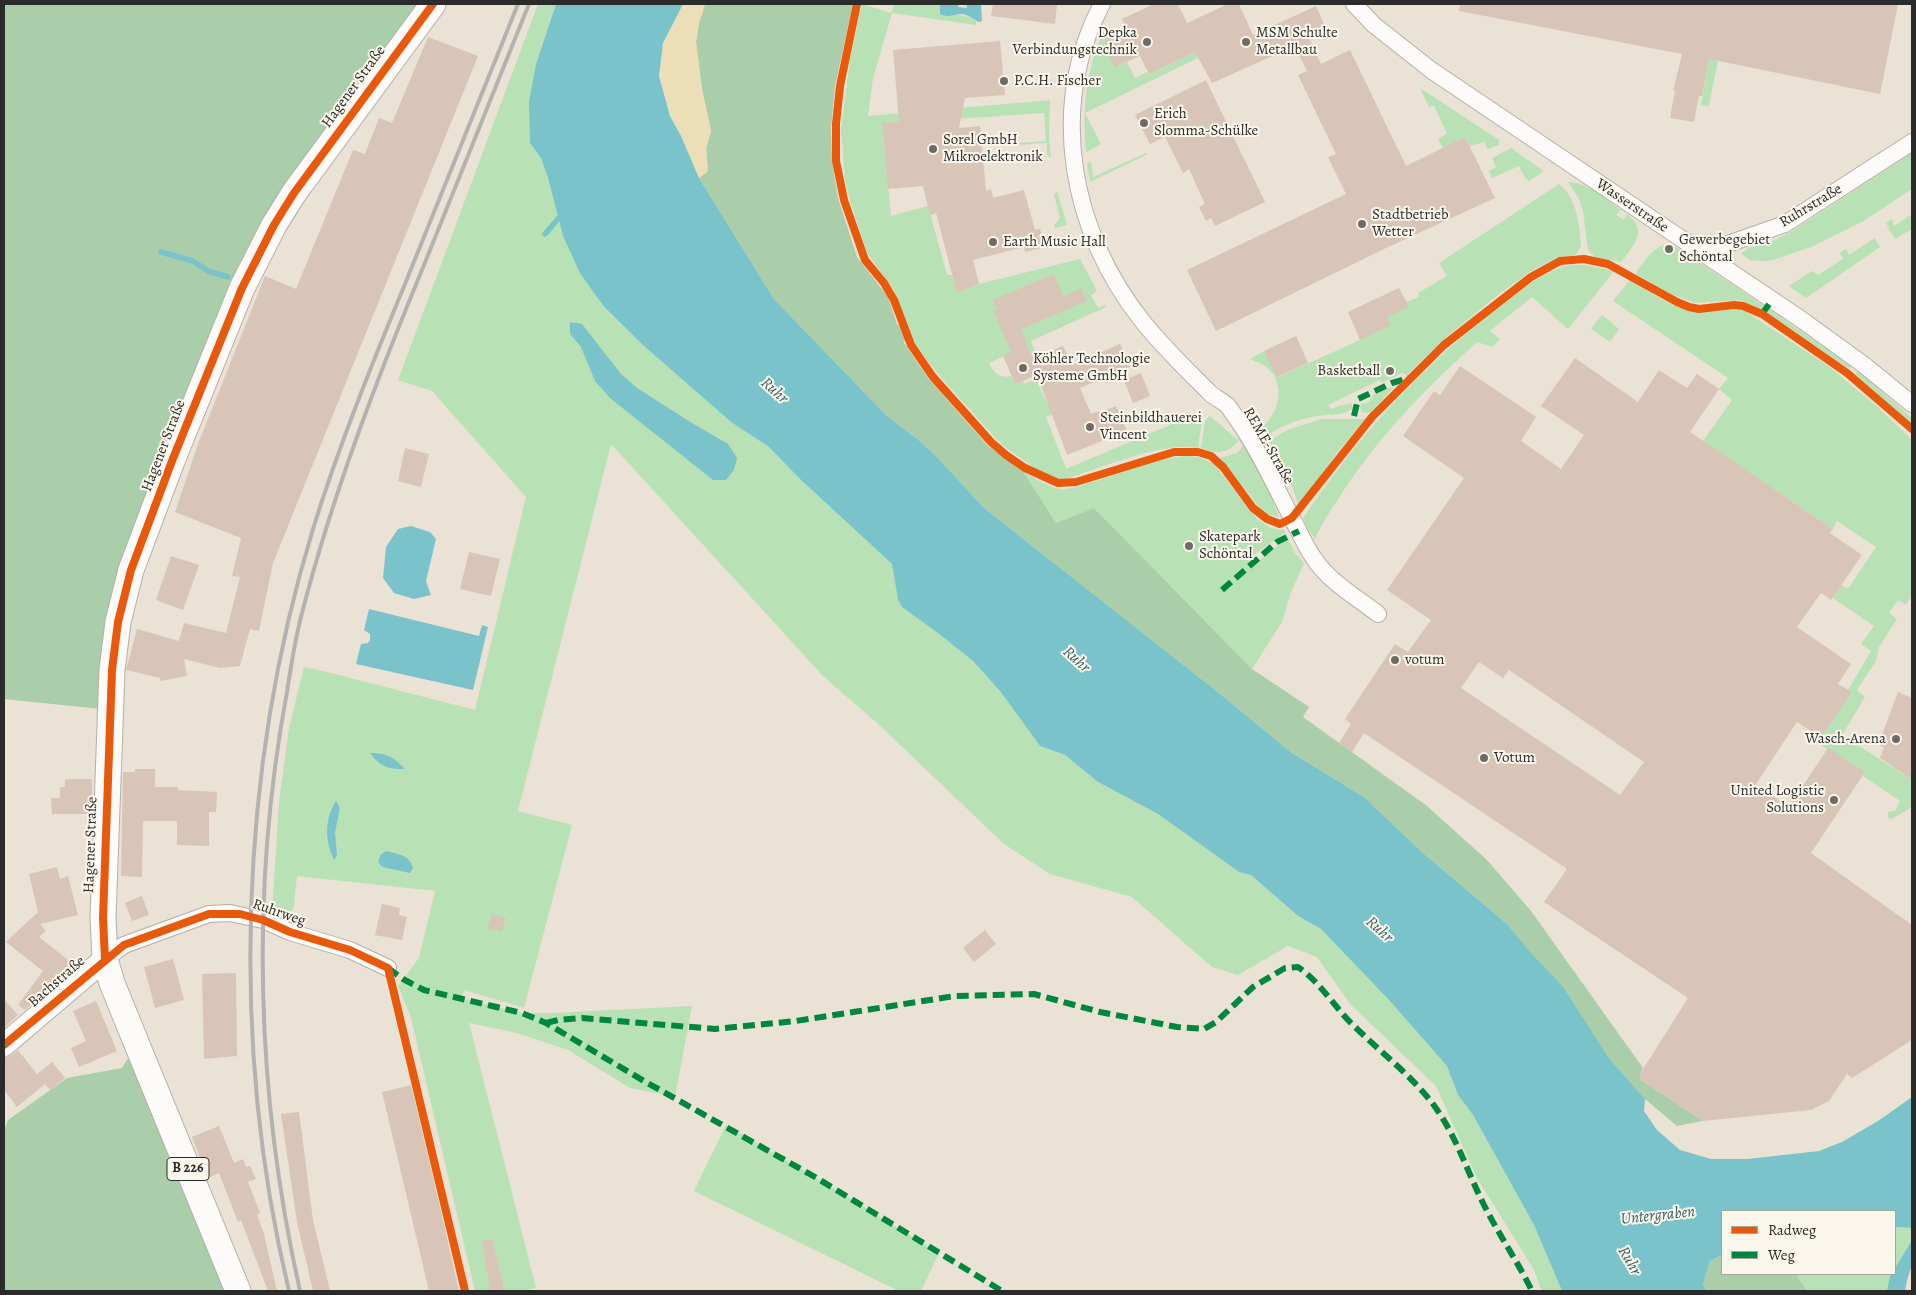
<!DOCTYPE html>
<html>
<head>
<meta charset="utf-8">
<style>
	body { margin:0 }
	#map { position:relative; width:1916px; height:1295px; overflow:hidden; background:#eae2d4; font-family:Alegreya,serif }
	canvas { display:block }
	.frame { position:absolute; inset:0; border:5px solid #2b2b2b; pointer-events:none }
	.legend { position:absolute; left:1721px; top:1210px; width:175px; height:65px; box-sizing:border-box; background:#fbf7ec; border:1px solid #a8a59f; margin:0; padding:6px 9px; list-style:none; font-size:15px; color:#2b2b2b }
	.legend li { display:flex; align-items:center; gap:10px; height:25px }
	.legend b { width:25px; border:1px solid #a8a59f }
</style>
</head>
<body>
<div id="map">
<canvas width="1916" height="1295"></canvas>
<div class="frame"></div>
<ul class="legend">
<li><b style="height:6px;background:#e8590c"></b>Radweg</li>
<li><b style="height:6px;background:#00873e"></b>Weg</li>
</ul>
</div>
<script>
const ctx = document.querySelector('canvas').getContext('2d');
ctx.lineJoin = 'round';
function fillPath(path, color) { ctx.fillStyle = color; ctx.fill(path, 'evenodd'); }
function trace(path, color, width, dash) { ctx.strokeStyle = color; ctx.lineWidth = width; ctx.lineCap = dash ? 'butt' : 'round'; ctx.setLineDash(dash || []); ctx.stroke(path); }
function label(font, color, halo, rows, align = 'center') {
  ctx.font = font + ' Alegreya,serif'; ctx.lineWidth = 4; ctx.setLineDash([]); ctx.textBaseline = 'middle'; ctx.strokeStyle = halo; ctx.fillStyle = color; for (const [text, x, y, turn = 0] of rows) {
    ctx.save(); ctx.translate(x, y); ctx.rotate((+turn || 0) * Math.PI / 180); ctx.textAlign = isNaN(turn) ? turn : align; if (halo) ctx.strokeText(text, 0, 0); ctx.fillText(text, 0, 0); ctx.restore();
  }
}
const green = new Path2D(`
	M538 4H556L536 64 530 143 541 158 548 178 563 236 603 307 644 346 731 422 769 447 800 479 892 564 898 600 973 661 1000 691 1040 746 1065 755 1098 782 1158 814 1239 872 1251 875 1298 916 1321 929 1389 1000 1447 1066 1458 1095 1473 1115 1534 1225 1562 1291H1542L1534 1270 1477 1178 1436 1086 1350 1004 1317 957 1288 946 1238 975 1212 967 1132 897 1050 874 1004 844 876 722 823 676 611 444 518 811 572 825 524 1008 464 990 461 998 522 1013H552L692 1006 675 1097 630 1088 568 1050 517 1033 469 1023 536 1288 523 1291H475L411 1018 398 986 419 958 435 891 297 876 294 906 289 916 272 914 279 802 289 728 304 667 323 671 475 710 526 497 432 391 398 380Z
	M862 4 891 13 895 4H940V14C953 15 965 13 976 21V25L892 13 873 78 868 116 1050 100 1049 136 1051 159 1047 154V143L1003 146 1007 144 1046 141 1044 113 882 124 891 216 928 206 947 275H952L957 293 979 284 1080 259 1097 291 1091 295 1098 308 1105 305 1106 307 1031 341 1035 351 1034 354 1032 355 1027 345 989 363C993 373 1001 379 1012 376L1015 384 1023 381 1024 384 1036 379 1045 399 1057 394 1068 409 1046 417 1066 469 1196 414 1202 420 1198 448C1164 441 1101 468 1066 479L1061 480 1036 469 1002 445 943 380 917 347 910 333 894 290 867 253 850 201 845 180 841 130 850 60Z
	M1177 21 1202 56 1085 113 1101 144 1086 152C1082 111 1086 68 1104 31V35L1109 37 1105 47 1114 67 1127 62 1135 78 1147 72 1149 74 1193 53Z
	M1709 59 1718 61 1709 105 1707 106 1701 105Z
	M1420 88 1499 140V145L1488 149 1484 142 1470 146 1465 137 1443 148 1438 139 1447 134 1434 105 1429 107Z
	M1511 148 1542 170 1543 172 1529 181 1525 178 1519 166 1492 178 1489 171 1496 167 1492 158Z
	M1146 153 1148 154 1090 182 1087 163 1091 162 1093 177Z
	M1912 153V189L1862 222 1811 247 1773 260 1762 261 1750 260 1741 254 1748 248 1771 242 1794 230Z
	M1568 182C1588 182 1605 199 1621 210L1616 215 1624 220 1627 214C1649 231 1634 245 1621 262L1595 257 1588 250 1583 211 1579 199Z
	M1559 184C1577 198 1580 226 1581 247L1575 255 1556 258 1531 271 1498 295 1451 333 1407 375 1402 373 1381 383 1380 380 1328 405 1331 409 1338 406 1351 403 1353 408C1345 416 1329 414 1318 416 1300 419 1281 425 1267 436H1264L1258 430C1279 417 1288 383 1265 366 1260 363 1255 361 1250 359L1264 351 1278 377 1360 340 1387 317 1408 307 1406 302 1419 297 1418 293 1447 276 1439 263Z
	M1057 191 1067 225 1055 228 1054 225 1060 218 1054 195Z
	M1912 214V229L1895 239 1888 229 1889 228 1886 223 1892 219 1894 226Z
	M1875 238 1880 247 1806 298 1789 286 1812 271 1818 275 1843 259 1840 253 1846 249 1849 255Z
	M1669 244 1676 247 1764 306 1762 309 1739 300 1695 303 1671 294 1638 275 1636 272C1646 260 1653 246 1669 244Z
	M1572 265H1585L1614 271 1568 329 1532 297 1490 331 1500 339 1492 347 1477 342C1427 387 1381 434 1344 490 1334 506 1322 522 1315 539L1309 531 1303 518C1360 435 1420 367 1501 306 1523 289 1544 270 1572 265Z
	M1630 280C1652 293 1675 311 1702 312 1716 313 1731 308 1745 311L1828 366 1878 407 1912 440V596L1906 605 1898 600 1889 613 1897 619 1879 647 1876 661 1857 690 1865 697 1842 735 1912 780V807L1892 819 1888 818V812L1895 811 1900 801 1863 776 1864 772 1819 744 1821 738 1852 692 1848 690 1871 651 1861 644 1874 626 1833 598 1841 585 1848 589 1876 547 1837 521 1833 529 1703 441 1732 400 1719 389 1728 378 1613 301Z
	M1769 309 1851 366 1849 369 1766 312Z
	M1602 315 1619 329 1610 342 1591 329Z
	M1858 371 1912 418V424L1855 374Z
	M1388 388H1393L1372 412 1367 413 1362 412 1360 407 1362 403 1364 404 1370 401 1373 395Z
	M1210 416 1239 441C1223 455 1220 454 1201 448L1205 421Z
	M1322 419H1365L1336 454 1299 506 1286 470 1268 442 1287 430Z
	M1243 446C1263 472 1268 486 1279 517L1265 514 1220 458 1237 453Z
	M1186 456 1198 457 1214 464 1257 519 1271 528 1284 530 1285 533 1249 558 1255 565 1266 554 1288 539 1295 553 1304 563 1291 592 1282 622 1252 669 1094 508 1056 523 1023 471C1035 478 1051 490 1065 489 1075 488 1086 484 1096 481 1126 472 1154 459 1186 456Z
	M726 1125 815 1177 939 1253 921 1291H899L694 1191Z
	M1895 1227 1912 1228V1240L1895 1268Z
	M1796 1274H1891L1887 1291H1807Z`);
const forest = new Path2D(`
	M4 4H423L281 199 131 570 110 710 4 699Z
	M705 4H853L835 86 831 128 832 161 838 198 857 257 888 297 897 324 907 333 904 343 928 378 988 446 1023 471 1056 523 1094 508 1252 669 1309 707 1303 717 1427 806 1487 860 1531 911 1643 1068 1640 1074 1641 1080 1703 1121 1677 1126 1645 1099 1608 1057 1507 924 1423 853 1364 797 1292 753 1214 689 984 508 938 458 921 442 887 416 774 299 699 178 708 171 706 148 711 131 702 89 696 42 699 23Z
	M133 1050 229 1291H4V1131L8 1120 67 1078 122 1068Z
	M1722 1255V1274H1796L1807 1291H1706L1703 1284 1710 1261Z`);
const sand = new Path2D(`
	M683 4H705L699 23 696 42 702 89 711 131 706 148 708 171 699 178C683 140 649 84 664 42 668 29 677 16 683 4Z`);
const water = new Path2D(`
	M556 4H683L663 43 659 76 670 116 681 136 699 178 774 299 887 416 921 442 938 458 984 508 1214 689 1292 753 1364 797 1423 853 1507 924 1530 952 1563 987 1608 1057 1645 1099 1644 1111 1657 1130 1680 1150 1711 1159H1748L1819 1151 1842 1142 1878 1121 1912 1097V1228L1895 1227V1211H1722V1255L1710 1261 1703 1284 1706 1291H1562L1534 1225 1473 1115 1458 1095 1447 1066 1389 1000 1321 929 1298 916 1251 875 1239 872 1158 814 1098 782 1065 755 1040 746 1000 691 973 661 938 633 902 607 898 600 892 564 800 479 769 447 731 422 644 346 604 307 580 273 563 236 548 178 541 158 530 143 529 102 536 64Z
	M940 4H959L958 7 967 8 966 4H981L982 21 979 22C973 19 966 13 960 14 952 15 948 18 940 14Z
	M570 322 582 324 621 374 637 388 692 423 728 444 737 458 734 470 726 480H713L610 398 595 381 581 347 570 334Z
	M411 526 430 532 436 539 426 581 431 595 414 599 394 593 383 578 386 547 398 529Z
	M369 609 479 636 482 625 488 627 473 690 356 664 361 644 368 643 370 640V634L364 630Z
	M370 753C387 753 393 757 405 769 387 769 381 767 370 753Z
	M336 801 340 808 335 832 337 855 334 860C325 840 324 820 336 801Z
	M386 851C398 854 410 855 413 868L410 873 382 867 378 862 381 854Z
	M1912 1240V1265L1907 1280 1905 1291H1887L1890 1276 1891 1274H1895V1268Z`);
const stream = new Path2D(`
	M545 234 563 213
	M161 252 193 261 208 271 228 277`);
const building = new Path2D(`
	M993 4H1057L1055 24 991 16Z
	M1154 4H1178L1187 23 1228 4H1239L1253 35 1316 6 1327 31 1310 40 1321 64 1350 50 1406 166 1465 137 1495 198 1384 249 1216 331 1187 270 1346 194 1328 157 1336 154 1298 75 1307 71 1295 46 1212 83 1195 52 1149 74 1140 56 1114 67 1105 47 1110 33 1126 26 1122 19Z
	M1460 4H1898L1880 94 1709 59 1702 96H1699L1694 122 1670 118 1675 91H1673L1682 54 1459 11Z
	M428 37 478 56 273 563 259 631 250 629 240 666 220 668 184 659 187 676 160 681V678L126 670 137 629 179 641 184 623 226 633 240 577 232 576 241 538 175 512 198 444 265 276 296 289 353 150 365 154 379 118 392 123Z
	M1000 41 1005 95 965 98 959 128 980 126 986 191 991 189 993 198 1024 190 1035 230 1040 229 1045 247 1025 252 1024 247 973 260 979 284 957 293 936 213 930 215 923 186 888 189 882 123 899 122 893 50Z
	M1206 80 1265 202 1215 226 1211 218 1206 221 1199 207 1205 204 1189 169 1183 173 1165 137 1150 144 1135 115Z
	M1054 274 1063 297 1081 288 1087 301 1021 329 1032 356 1034 358 1063 346 1072 365 1120 344 1130 367 1080 388 1091 414 1099 411V413L1116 406 1127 431 1067 455 1037 375 1015 384 1003 356 1011 352 993 310 997 309 993 300Z
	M1399 288 1409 307 1387 317 1391 325 1360 340 1348 312Z
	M1296 336 1308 363 1277 377 1264 351Z
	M1575 358 1638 402 1659 370 1687 388 1697 374 1719 389 1690 432 1833 529 1830 533 1862 555 1831 600 1821 593 1797 627 1851 664 1838 684 1852 692 1821 738 1797 722 1756 784 1789 807 1828 748 1865 772 1811 853 1912 925V1040L1852 1078 1847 1074 1829 1101 1811 1110 1703 1121 1641 1080 1640 1074 1688 998 1544 902 1567 869 1364 733 1352 752 1339 743 1351 724 1345 719 1395 644 1408 652 1431 620 1387 590 1464 478 1403 436 1434 391 1440 395 1460 366 1536 417 1521 441 1561 469 1584 435 1541 406ZM1479 662 1503 678 1509 670 1644 762 1620 795 1461 688Z
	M1141 373 1150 396 1133 403 1124 380Z
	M405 448 429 454 421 487 398 481Z
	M469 552 500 559 491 596 460 589Z
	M171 556 199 565 183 610 156 600Z
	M1898 692 1912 698V780L1880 758 1884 747 1878 745Z
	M135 769H155V787H178V790L217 792 216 812H209V846L177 845V821H143L142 877 121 876 123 772H135Z
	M65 779H92V814H52L51 798H60V787H65Z
	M57 867 60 879 68 876 78 915 40 924 46 931 39 937 72 963 57 982 54 979 38 999 25 1010 18 1005 43 971 6 942 38 912 29 874Z
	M142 896 149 915 132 921 125 903Z
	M382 904 400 908 399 915 407 917 402 940 375 935Z
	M492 914 506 918 502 931 488 928Z
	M985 930 996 944 974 962 963 948Z
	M173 959 184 1000 155 1008 144 967Z
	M236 973 237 1056 204 1059 202 974Z
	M4 999 18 1015 4 1028Z
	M96 1001 117 1051 79 1067 71 1048 86 1041 73 1011Z
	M18 1050 37 1074 52 1062 65 1078 50 1090 45 1084 17 1107 4 1090V1058L12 1055Z
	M411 1085 439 1203 459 1291H429L382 1092Z
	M299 1112 313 1220 330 1291H313L297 1222 281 1114Z
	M219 1126 234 1163 243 1159 246 1167 250 1166 256 1179 248 1182 260 1213 257 1215 264 1234 277 1291H268L241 1220 238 1222 219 1173 208 1178 192 1137Z
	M492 1239 501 1275 504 1291H490L482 1241Z`);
const street = new Path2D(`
	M1102 4C1047 108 1071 232 1143 322 1163 347 1187 370 1210 393 1215 398 1223 401 1228 406 1231 410 1234 415 1237 419 1260 452 1276 488 1295 524 1301 535 1306 547 1313 557 1328 581 1356 597 1378 614
	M1354 4 1374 25 1431 70 1802 320 1864 365 1912 404
	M1702 253 1785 224 1912 142
	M105 959 124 945 209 914 230 913 263 920 290 932 350 950 388 968`);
const secondary = new Path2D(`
	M4 1045 105 959`);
const primary = new Path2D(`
	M238 1291 138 1047 112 983 105 959 103 918 112 670 118 622 131 570 172 461 242 288 274 225 294 193 433 4`);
const rail = new Path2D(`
	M289 1291C230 1045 239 771 313 529 339 445 372 364 405 284 442 190 480 97 518 4
	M300 1291C256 1095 250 890 287 692 291 666 295 639 302 613 333 493 377 379 424 265 459 178 494 91 529 4`);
const quiet = new Path2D(`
	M1762 314 1772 300
	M1354 416 1358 399 1392 383 1409 378
	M1222 590 1277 542 1299 531
	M388 968 403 979 424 990 522 1013 546 1023 644 1081 815 1177 1002 1291
	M546 1023 558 1020 582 1018 715 1029 796 1021 955 996 1034 994 1100 1012 1177 1027 1204 1029 1216 1022 1253 987 1285 968 1298 967C1320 982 1333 1005 1352 1024 1379 1051 1410 1074 1433 1104 1456 1135 1467 1171 1484 1205 1499 1235 1518 1262 1532 1291`);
const cycleway = new Path2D(`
	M857 4 840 86 836 124V161L844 200 865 260 884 283 894 300 911 345 933 377 991 442 1006 455 1025 468 1058 483 1076 482 1174 452H1198L1211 456 1223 467 1253 508 1267 519 1280 524 1292 518 1372 417 1444 345 1531 277 1560 261 1584 259 1608 264 1677 302 1689 307 1699 309 1734 305 1743 306 1762 314 1847 373 1912 429
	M105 959 103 918 112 670 118 622 131 570 172 461 242 288 274 225 294 193 433 4
	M4 1045 124 945 209 914H240L263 920 290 932 350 950 388 968 465 1291`);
const markers = [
	[1147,42,5,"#6e6b66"],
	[1246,42,5,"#6e6b66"],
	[1004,81,5,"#6e6b66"],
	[1144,123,5,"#6e6b66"],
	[933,149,5,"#6e6b66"],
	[1362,224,5,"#6e6b66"],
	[993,242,5,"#6e6b66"],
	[1669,249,5,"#6e6b66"],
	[1023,368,5,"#6e6b66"],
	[1390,371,5,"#6e6b66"],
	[1090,427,5,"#6e6b66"],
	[1189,546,5,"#6e6b66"],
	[1395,660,5,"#6e6b66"],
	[1896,739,5,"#6e6b66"],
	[1484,758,5,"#6e6b66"],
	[1834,800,5,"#6e6b66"]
];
const shields = [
	[188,1169,42]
];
const shieldNames = [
	["B 226",188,1169]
];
const poiNames = [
	["Depka",1137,33,"right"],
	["Verbindungstechnik",1137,50,"right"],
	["MSM Schulte",1256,33],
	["Metallbau",1256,50],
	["P.C.H. Fischer",1014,81],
	["Erich",1154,114],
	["Slomma-Schülke",1154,131],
	["Sorel GmbH",943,140],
	["Mikroelektronik",943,157],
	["Stadtbetrieb",1372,215],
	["Wetter",1372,232],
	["Gewerbegebiet",1679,240],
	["Schöntal",1679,257],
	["Earth Music Hall",1003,242],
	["Köhler Technologie",1033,359],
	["Systeme GmbH",1033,376],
	["Basketball",1380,371,"right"],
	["Steinbildhauerei",1100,418],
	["Vincent",1100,435],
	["Skatepark",1199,537],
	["Schöntal",1199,554],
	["votum",1405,660],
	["Wasch-Arena",1886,739,"right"],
	["Votum",1494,758],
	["United Logistic",1824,791,"right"],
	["Solutions",1824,808,"right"]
];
const streetNames = [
	["Hagener Straße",354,87,-54],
	["Wasserstraße",1632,206,34],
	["Ruhrstraße",1811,206,-31],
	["Hagener Straße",164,446,-69],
	["REME-Straße",1268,446,60],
	["Hagener Straße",91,845,-88],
	["Ruhrweg",279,913,19],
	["Bachstraße",57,982,-41]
];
const waterNames = [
	["Ruhr",774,391,42],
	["Ruhr",1076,660,42],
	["Ruhr",1379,930,42],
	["Untergraben",1658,1216,-6],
	["Ruhr",1629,1261,60]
];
fillPath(green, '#b9e1b6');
fillPath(forest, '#a9cea9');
fillPath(sand, '#ecdeb6');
fillPath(water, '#7ac3ca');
trace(stream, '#7ac3ca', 5.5);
fillPath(building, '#d8c5b7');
trace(street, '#b4afa7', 18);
trace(secondary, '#b4afa7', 24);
trace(primary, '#b4afa7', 27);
trace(street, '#fcfbf9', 16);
trace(secondary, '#fcfbf9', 22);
trace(primary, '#fcfbf9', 25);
trace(rail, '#b4b2b0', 4);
trace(quiet, '#00873e', 6, [12, 6]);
trace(cycleway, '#e8590c', 8);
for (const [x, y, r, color] of markers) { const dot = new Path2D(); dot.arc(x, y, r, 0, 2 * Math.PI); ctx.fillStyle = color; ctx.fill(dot); trace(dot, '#fbf7ec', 2); }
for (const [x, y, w] of shields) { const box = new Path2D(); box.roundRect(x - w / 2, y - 11.5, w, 23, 4); ctx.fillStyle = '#fbf7ec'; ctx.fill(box); trace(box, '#2b2b2b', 1); }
label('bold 14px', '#2b2b2b', null, shieldNames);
label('15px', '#2b2b2b', '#fbf7ec', poiNames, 'left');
label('15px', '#2b2b2b', '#fbf7ec', streetNames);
label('italic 16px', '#365c61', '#fbf7ec', waterNames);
</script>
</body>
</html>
